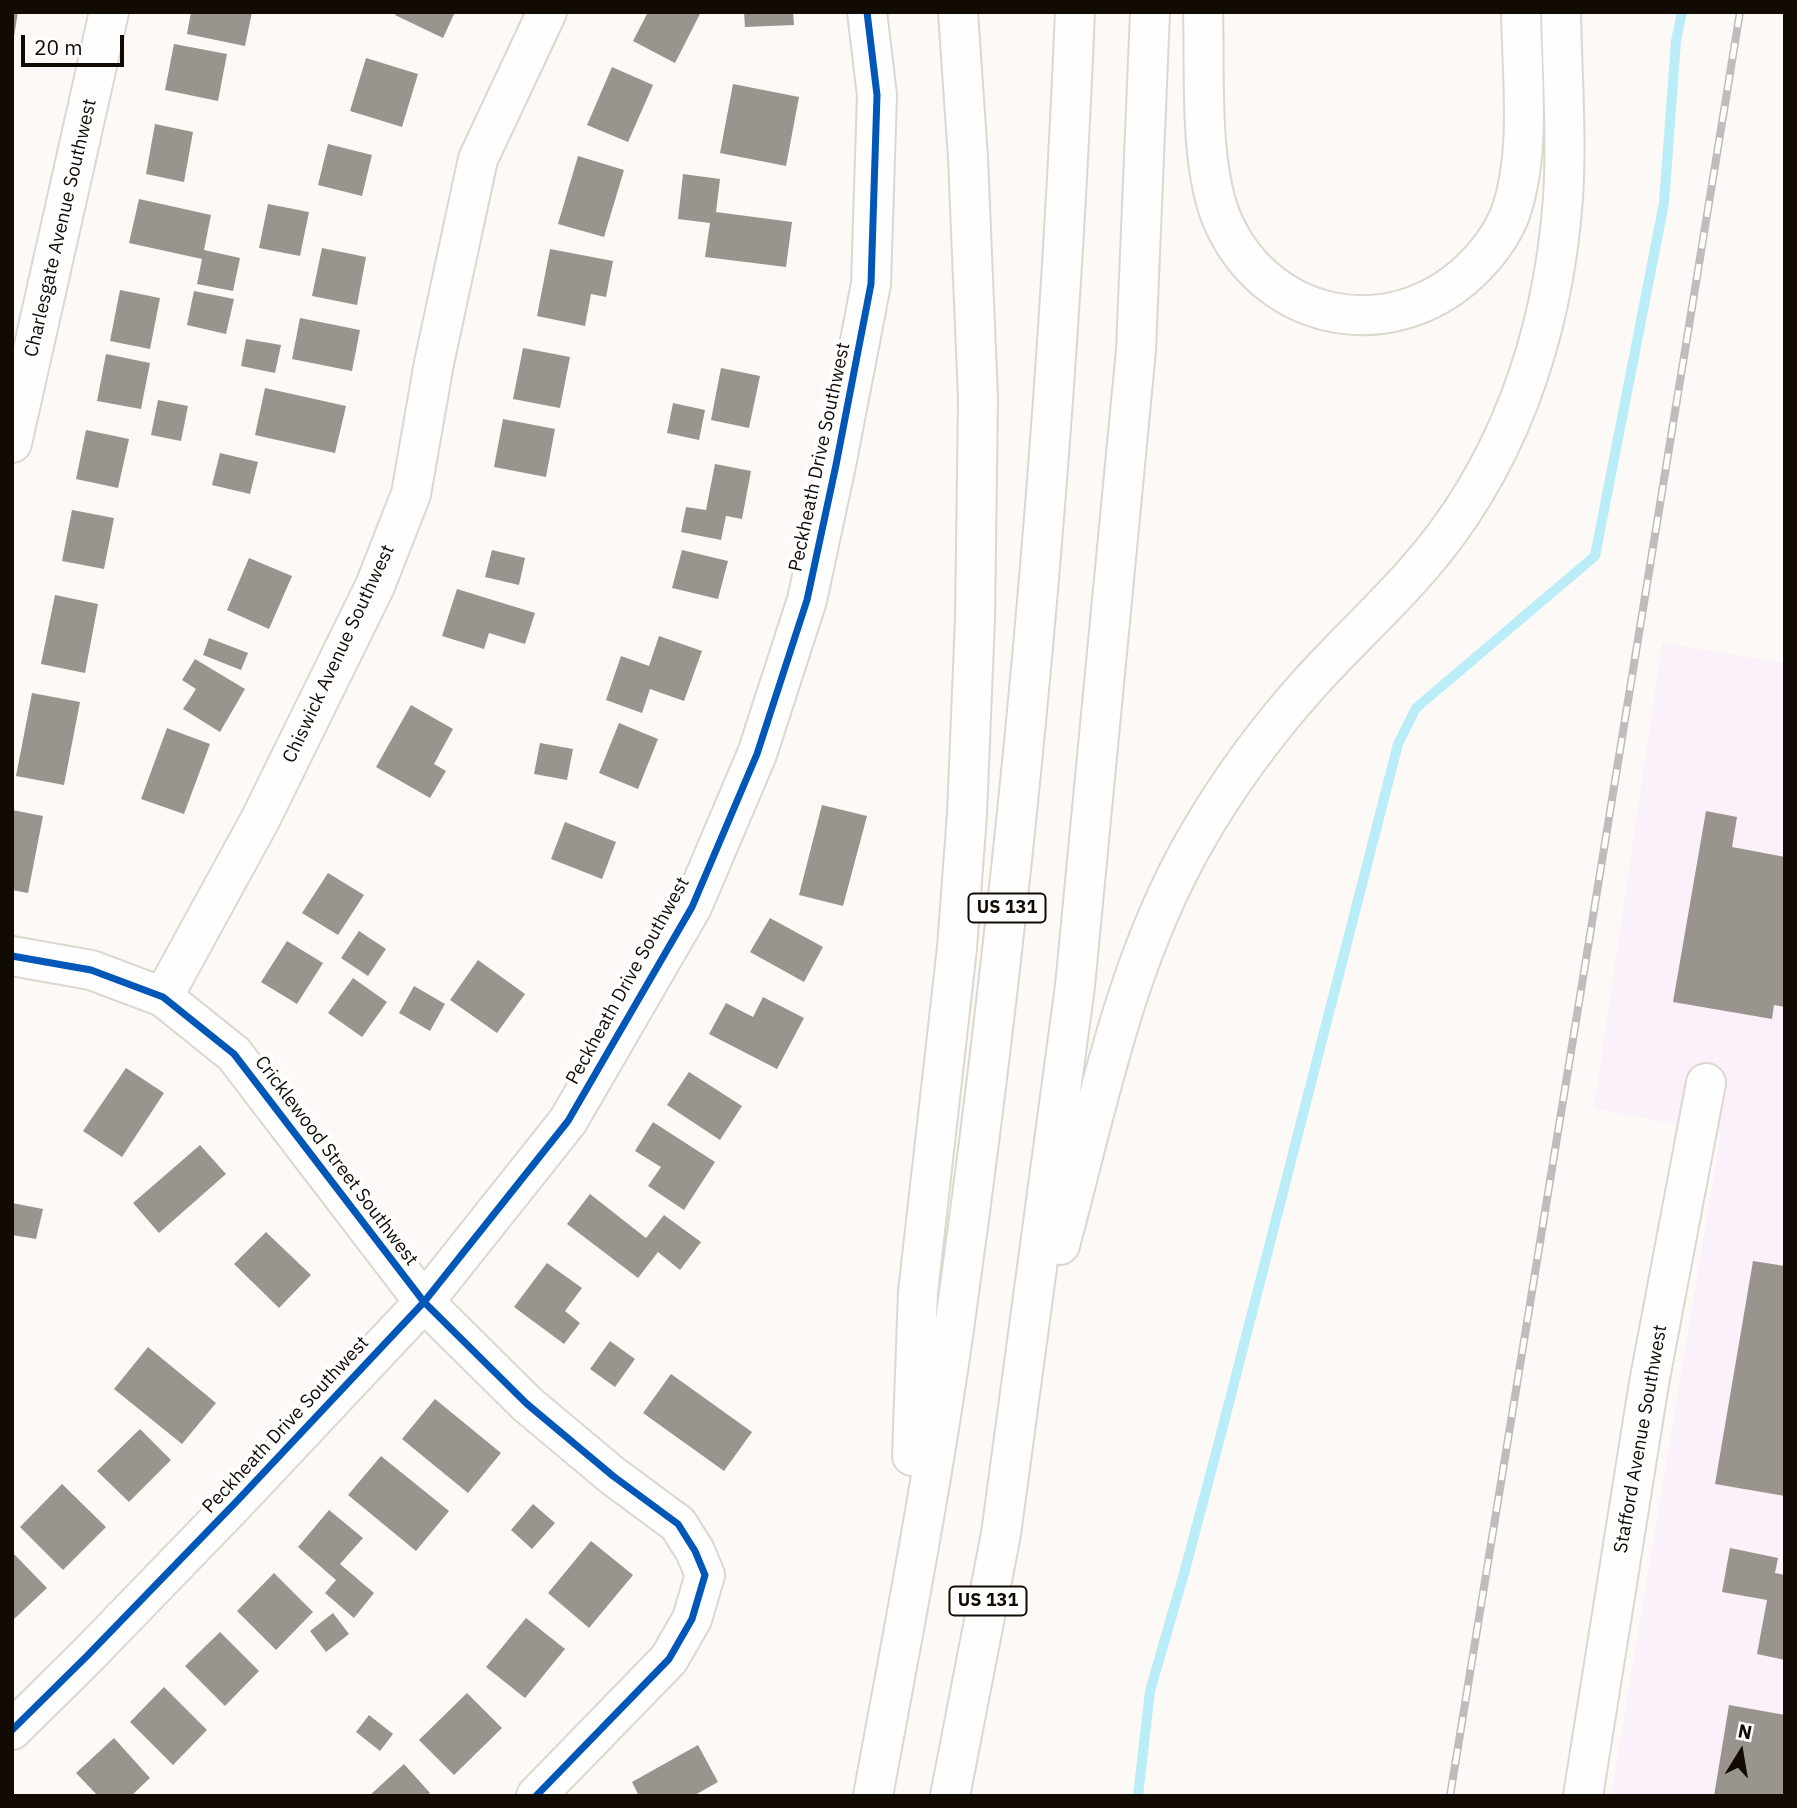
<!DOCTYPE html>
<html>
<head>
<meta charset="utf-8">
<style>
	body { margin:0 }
	#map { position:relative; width:1797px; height:1808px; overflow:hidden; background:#fcf9f6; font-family:"IBM Plex Sans",sans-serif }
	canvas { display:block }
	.frame { position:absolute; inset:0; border:14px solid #120b03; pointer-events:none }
	.north { position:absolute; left:1706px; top:1717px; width:70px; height:70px; -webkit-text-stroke:5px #fff; paint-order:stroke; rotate:11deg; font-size:19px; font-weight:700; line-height:28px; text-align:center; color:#120b03 }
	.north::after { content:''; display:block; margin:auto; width:24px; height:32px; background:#120b03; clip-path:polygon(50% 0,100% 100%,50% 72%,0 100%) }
	.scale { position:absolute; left:21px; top:35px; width:103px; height:32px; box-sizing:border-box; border:4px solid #120b03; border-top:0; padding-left:9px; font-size:21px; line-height:24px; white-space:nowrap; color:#120b03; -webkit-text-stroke:5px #fff; paint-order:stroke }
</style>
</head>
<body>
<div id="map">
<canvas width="1797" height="1808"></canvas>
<div class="frame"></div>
<div class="north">N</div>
<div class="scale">20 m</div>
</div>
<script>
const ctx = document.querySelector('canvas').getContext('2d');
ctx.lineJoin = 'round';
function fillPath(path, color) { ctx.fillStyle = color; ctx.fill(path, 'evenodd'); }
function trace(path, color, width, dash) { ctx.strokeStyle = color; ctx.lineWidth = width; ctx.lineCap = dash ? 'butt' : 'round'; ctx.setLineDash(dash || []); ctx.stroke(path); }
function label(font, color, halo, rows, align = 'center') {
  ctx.font = font + ' "IBM Plex Sans",sans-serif'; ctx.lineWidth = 7; ctx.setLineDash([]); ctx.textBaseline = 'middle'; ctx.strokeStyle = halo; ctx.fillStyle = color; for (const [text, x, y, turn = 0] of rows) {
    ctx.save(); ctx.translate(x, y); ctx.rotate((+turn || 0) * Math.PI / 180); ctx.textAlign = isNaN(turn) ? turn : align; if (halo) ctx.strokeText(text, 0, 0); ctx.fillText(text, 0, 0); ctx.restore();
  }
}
const industrial = new Path2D(`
	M1662 643 1785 663V1796H1611L1721 1133 1594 1108Z`);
const stream = new Path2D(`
	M1138 1796 1150 1691 1185 1570 1222 1430 1398 744 1416 708 1595 556 1664 203 1676 41 1682 12`);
const building = new Path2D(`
	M12 12H18L14 37H12Z
	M191 12H252L245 46 187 34Z
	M396 12H455L443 38 395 15Z
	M648 12H701L675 63 633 41Z
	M744 12H793L794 25 745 27Z
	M174 44 227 54 218 101 165 90Z
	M366 58 418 74 402 127 350 111Z
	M612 67 653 85 628 142 587 125Z
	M733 84 799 97 786 166 720 153Z
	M155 124 193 132 184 182 146 174Z
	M328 144 372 155 362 196 318 185Z
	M578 156 624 170 604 237 558 224Z
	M683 174 720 179 716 212 792 222 786 267 705 257 710 223 678 219Z
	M139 199 211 215 204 250 240 258 233 291 197 284 202 259 129 243Z
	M268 204 309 212 300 256 259 248Z
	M322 248 366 257 357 305 312 296Z
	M550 249 613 261 606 297 591 294 585 326 537 316Z
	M120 290 160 298 150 349 110 341Z
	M194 291 234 299 226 334 187 325Z
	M300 318 360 330 352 371 292 359Z
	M246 339 281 345 275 373 241 366Z
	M523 348 570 357 560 408 513 399Z
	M106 354 150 363 141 409 97 401Z
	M721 368 760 376 749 428 711 420Z
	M265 388 346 406 335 453 255 435Z
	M158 400 188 406 181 441 151 435Z
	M673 403 705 410 699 440 667 433Z
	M503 419 555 429 546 477 494 467Z
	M86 430 129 439 118 488 76 479Z
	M220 453 258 462 250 494 212 485Z
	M715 464 751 471 742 519 726 516 721 540 681 532 686 507 706 510Z
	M72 510 114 518 104 569 62 561Z
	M492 550 525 558 519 585 485 577Z
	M682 550 728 561 718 599 672 588Z
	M249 558 292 576 269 629 227 610Z
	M457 589 535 613 525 644 489 633 484 649 442 636Z
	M55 595 98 604 85 673 41 664Z
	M659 636 702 651 684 701 650 689 642 713 606 700 621 656 649 666Z
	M209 638 248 653 241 670 203 655Z
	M195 659 245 689 220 732 183 709 196 689 182 680Z
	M32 693 80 702 64 785 16 776Z
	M411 705 453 729 434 764 446 771 430 798 376 767Z
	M619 723 658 739 638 789 599 773Z
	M167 728 210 744 184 814 141 799Z
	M540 743 573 749 567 780 534 774Z
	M822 805 867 816 843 906 799 895Z
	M12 810 43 816 28 893 12 890Z
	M1706 811 1737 817 1732 847 1785 857V1007L1774 1005 1772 1019 1673 1002Z
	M565 822 616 842 602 879 551 859Z
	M328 873 364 895 338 935 302 913Z
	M770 918 823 947 804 982 750 952Z
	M359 931 386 949 368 976 341 958Z
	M287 941 323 963 297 1004 261 982Z
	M478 960 525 994 497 1033 450 1000Z
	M353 978 387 1002 362 1037 328 1013Z
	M414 986 445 1004 430 1031 399 1013Z
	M763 997 804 1018 777 1069 709 1034 726 1003 753 1017Z
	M126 1068 164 1093 122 1157 83 1131Z
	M689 1072 742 1106 720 1140 667 1105Z
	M653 1122 715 1162 684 1210 648 1186 661 1167 635 1151Z
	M200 1145 226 1174 159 1233 133 1203Z
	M590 1194 646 1238 664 1215 701 1242 680 1270 658 1252 638 1278 567 1224Z
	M12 1203 43 1209 36 1239 12 1235Z
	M266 1232 311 1275 279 1308 234 1264Z
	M1753 1261 1785 1266V1496L1715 1484Z
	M547 1263 582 1288 565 1311 580 1323 564 1344 514 1307Z
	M610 1341 635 1359 615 1387 590 1369Z
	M148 1347 216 1403 182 1444 114 1389Z
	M671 1374 752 1432 724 1471 643 1413Z
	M435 1399 501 1453 468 1493 402 1439Z
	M140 1429 171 1460 129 1502 97 1471Z
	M381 1456 449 1511 416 1551 348 1495Z
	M62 1484 106 1527 63 1570 20 1527Z
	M533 1504 555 1523 532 1549 511 1530Z
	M329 1510 363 1538 340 1564 374 1593 354 1618 325 1593 336 1580 298 1547Z
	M591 1541 633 1575 589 1628 548 1593Z
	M1730 1548 1778 1558 1775 1573 1785 1575V1660L1757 1654 1767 1600 1722 1592Z
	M14 1554 47 1588 12 1621V1555Z
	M274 1573 313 1612 276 1650 237 1611Z
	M333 1613 349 1634 326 1652 310 1631Z
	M526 1618 565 1649 525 1698 486 1667Z
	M220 1632 259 1671 225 1706 185 1666Z
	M164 1687 207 1730 173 1765 130 1722Z
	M467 1693 502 1728 454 1775 419 1740Z
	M1729 1705 1785 1715V1796H1714Z
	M369 1715 393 1734 380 1751 356 1732Z
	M114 1738 150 1778 131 1796H98L76 1773Z
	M698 1745 718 1782 693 1796H639L632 1782Z
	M404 1764 430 1793 427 1796H369Z`);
const minor = new Path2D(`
	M12 443 109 12
	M12 956 91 970 163 997 234 1054 424 1302 527 1404 613 1476 678 1524 695 1551 705 1575 692 1619 669 1659 536 1796
	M163 997 260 820 375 586 411 494 434 363 478 159 547 12
	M12 1730 87 1656 237 1501 424 1302 568 1121 692 907 757 754 807 600 836 465 871 284 877 95 867 12
	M1583 1796 1649 1383 1706 1083`);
const highway = new Path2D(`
	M1203 12C1205 73 1199 160 1221 217 1263 320 1387 348 1469 272 1486 256 1500 238 1509 217 1532 156 1522 77 1521 12
	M1060 1245C1097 1108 1124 965 1195 841 1227 785 1265 733 1308 685 1342 647 1379 613 1413 575 1507 471 1553 337 1563 198 1567 137 1562 74 1561 12
	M912 1456 918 1292 957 948 967 814 975 619 978 399 968 158 958 12
	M873 1796C903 1633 935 1470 957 1307 1017 877 1057 445 1075 12
	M950 1796 1001 1534 1075 986 1136 350 1150 12`);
const rail = new Path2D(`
	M1450 1796 1740 12`);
const cycleway = new Path2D(`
	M12 956 91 970 163 997 234 1054 424 1302 527 1404 613 1476 678 1524 695 1551 705 1575 692 1619 669 1659 536 1796
	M12 1730 87 1656 237 1501 424 1302 568 1121 692 907 757 754 807 600 836 465 871 284 877 95 867 12`);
const shields = [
	[1007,908,77],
	[988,1601,77]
];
const shieldNames = [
	["US 131",1007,908],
	["US 131",988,1601]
];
const streetNames = [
	["Charlesgate Avenue Southwest",61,228,-77],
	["Peckheath Drive Southwest",820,457,-78],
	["Chiswick Avenue Southwest",339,654,-65],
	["Peckheath Drive Southwest",628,981,-61],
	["Cricklewood Street Southwest",336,1161,53],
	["Peckheath Drive Southwest",286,1425,-47],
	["Stafford Avenue Southwest",1641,1439,-80]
];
fillPath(industrial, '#faf1fa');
trace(stream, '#baedf7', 10);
fillPath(building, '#9a948f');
trace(minor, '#dcd7cf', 42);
trace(highway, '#dcd7cf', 42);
trace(minor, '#fffefe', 38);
trace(highway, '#fffefe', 38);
trace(rail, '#bebdbb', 8);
trace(rail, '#fff', 5, [16]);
trace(cycleway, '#0057b8', 7);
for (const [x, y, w] of shields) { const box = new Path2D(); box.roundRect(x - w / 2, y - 14.5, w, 29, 5); ctx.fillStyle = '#fff'; ctx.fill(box); trace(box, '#120b03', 2); }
label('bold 18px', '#120b03', null, shieldNames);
label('19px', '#120b03', '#fff', streetNames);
</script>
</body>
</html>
